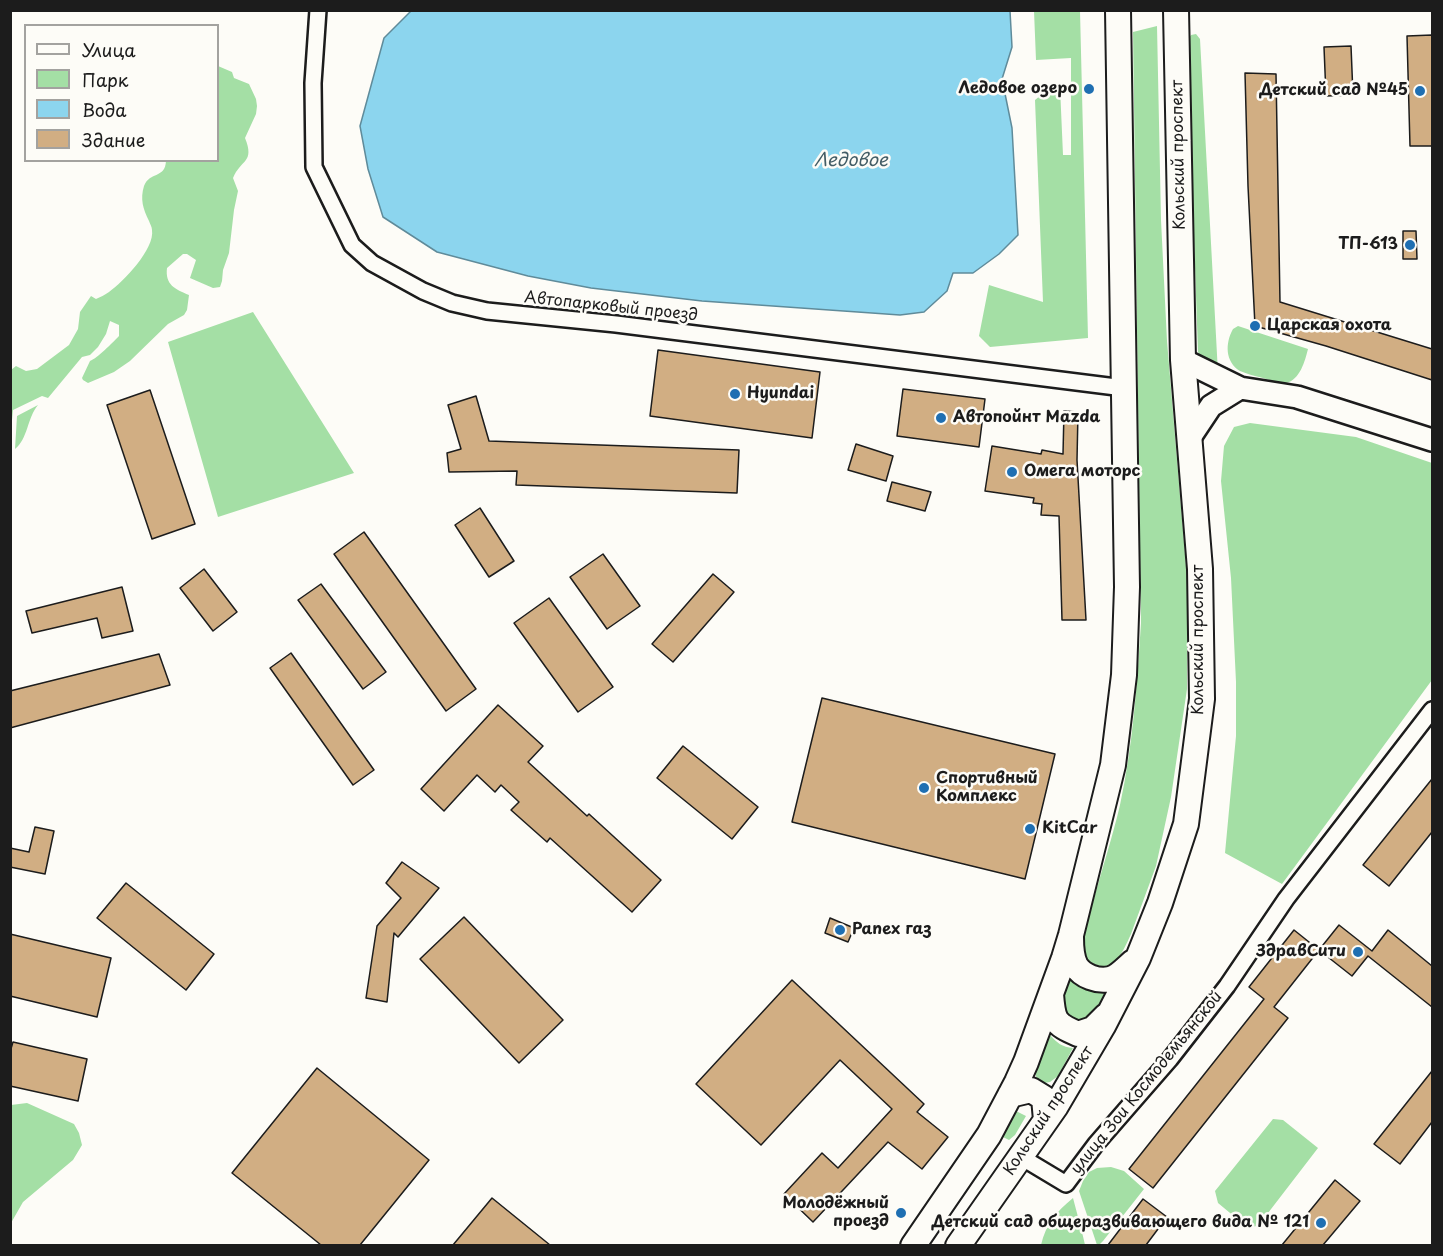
<!DOCTYPE html>
<html>
<head>
<meta charset="utf-8">
<style>
	body { margin:0 }
	#map { position:relative; width:1443px; height:1256px; overflow:hidden; background:#fdfcf7; font-family:"Playpen Sans",sans-serif }
	canvas { display:block }
	.frame { position:absolute; inset:0; border:12px solid #1c1c1c; pointer-events:none }
	.legend { position:absolute; left:24px; top:24px; width:195px; height:138px; box-sizing:border-box; background:#fdfcf7; border:2px solid #a3a29f; margin:0; padding:8px 10px; list-style:none; font-size:18px; color:#1c1c1c }
	.legend li { display:flex; align-items:center; gap:12px; height:30px }
	.legend b { width:30px; border:2px solid #a3a29f }
</style>
</head>
<body>
<div id="map">
<canvas width="1443" height="1256"></canvas>
<div class="frame"></div>
<ul class="legend">
<li><b style="height:8px;background:#fdfcf7"></b>Улица</li>
<li><b style="height:16px;background:#a4dfa5"></b>Парк</li>
<li><b style="height:16px;background:#8cd5ee"></b>Вода</li>
<li><b style="height:16px;background:#d1ae83"></b>Здание</li>
</ul>
</div>
<script>
const ctx = document.querySelector('canvas').getContext('2d');
ctx.lineJoin = 'round';
function fillPath(path, color) { ctx.fillStyle = color; ctx.fill(path, 'evenodd'); }
function trace(path, color, width, dash) { ctx.strokeStyle = color; ctx.lineWidth = width; ctx.lineCap = dash ? 'butt' : 'round'; ctx.setLineDash(dash || []); ctx.stroke(path); }
function label(font, color, halo, rows, align = 'center') {
  ctx.font = font + ' "Playpen Sans",sans-serif'; ctx.lineWidth = 5; ctx.setLineDash([]); ctx.textBaseline = 'middle'; ctx.strokeStyle = halo; ctx.fillStyle = color; for (const [text, x, y, turn = 0] of rows) {
    ctx.save(); ctx.translate(x, y); ctx.rotate((+turn || 0) * Math.PI / 180); ctx.textAlign = isNaN(turn) ? turn : align; if (halo) ctx.strokeText(text, 0, 0); ctx.fillText(text, 0, 0); ctx.restore();
  }
}
const green = new Path2D(`
	M1034 11H1080L1088 338 990 347 979 336 989 285 1043 302 1035 100 1051 87H1060L1063 155H1071V58L1036 60Z
	M1157 26 1161 220 1167 341 1187 578V689L1171 797 1156 866 1131 934C1124 949 1115 974 1094 964 1088 961 1083 957 1083 951 1082 938 1089 919 1092 906 1101 872 1112 839 1120 805 1133 745 1137 684 1141 623L1133 32Z
	M1196 34 1200 39 1218 373 1203 362 1198 352 1187 41 1191 35Z
	M218 66 232 72 234 78 249 84 256 99 257 106 256 114 245 138C255 163 241 159 233 178L238 191 234 210 229 253 223 270 222 281 220 287 213 288 190 278 196 260 187 254H183L167 268C165 285 175 289 189 295L187 310 184 315 168 324 130 361 114 372 88 383 83 380 82 378 90 361C98 358 112 343 119 336V325L110 321 106 334 98 347 90 355 82 357 48 398 42 396 13 410 11 430V370L16 366 26 371 37 369 69 345 78 329 80 312 91 296 96 299C100 297 105 295 109 292 123 282 155 249 152 230 152 227 150 224 149 221 143 209 140 199 144 186 150 171 165 179 166 161L218 160Z
	M253 312 354 473 218 517 168 342Z
	M1238 326 1308 349C1305 361 1300 380 1286 383 1279 384 1270 380 1263 378 1255 376 1247 374 1240 371 1225 362 1225 343 1233 329Z
	M38 405C27 418 28 439 15 449L17 416Z
	M1250 423 1356 437 1432 463V680L1282 884 1225 853 1236 736V682L1231 578 1221 481 1224 446 1234 427Z
	M1071 971C1082 992 1091 994 1113 989L1088 1023H1072L1057 1002Z
	M1050 1035C1057 1043 1062 1047 1073 1048L1058 1076 1050 1082 1044 1083 1037 1079C1031 1065 1043 1048 1050 1035Z
	M27 1103 74 1124 79 1133 82 1145 73 1160 23 1202 11 1223V1105Z
	M1016 1111 1026 1116 1015 1135 1009 1140 1003 1137Z
	M1273 1119 1283 1120 1318 1148 1258 1226 1247 1227 1218 1203 1215 1191Z
	M1111 1167 1124 1171 1144 1189 1103 1241 1099 1245H1097L1079 1191 1083 1181 1089 1172 1097 1168Z
	M1073 1198 1082 1232 1085 1245H1041C1046 1224 1056 1212 1073 1198Z`);
const water = new Path2D(`
	M411 11H1010L1012 47 1002 79 1012 128 1018 235 999 254 973 273H953L947 291 924 312 900 315 702 301 591 288 528 276 437 252 383 217 368 169 360 126 384 38Z`);
const building = new Path2D(`
	M1432 35V146H1410L1407 36Z
	M1351 46 1353 95 1326 96 1324 47Z
	M1245 73 1276 74 1280 302 1432 349V380L1326 346 1255 326 1248 186Z
	M1403 231H1416L1417 259H1403Z
	M658 350 820 372 812 438 650 416Z
	M903 389 985 399 979 447 897 436Z
	M150 390 195 524 152 539 107 405Z
	M476 396 489 441 739 450 737 493 516 485 517 471 449 472 447 453 461 449 448 405Z
	M1064 411 1078 412 1077 460 1086 620H1062L1059 516 1041 515 1042 504 1033 503 1034 498 985 491 992 446 1041 454 1042 450 1063 454Z
	M856 444 893 456 886 481 848 470Z
	M892 482 931 492 925 511 887 501Z
	M480 508 514 561 489 577 455 525Z
	M364 532 476 689 446 711 334 554Z
	M603 554 640 606 607 629 570 577Z
	M204 569 237 612 213 631 180 588Z
	M713 574 734 592 673 662 652 644Z
	M321 584 386 672 363 689 298 600Z
	M122 587 133 631 102 638 97 618 32 633 26 611Z
	M549 598 613 687 578 712 514 623Z
	M291 653 374 770 353 785 270 668Z
	M159 654 170 685 10 728V691Z
	M822 698 1055 754 1025 879 792 822Z
	M498 705 543 746 528 762 587 816 589 814 661 880 632 912 550 838 547 842 511 810 519 802 501 785 495 792 477 775 444 811 421 789Z
	M683 746 758 807 732 839 657 778Z
	M1432 779V832L1389 886 1363 865Z
	M35 827 54 831 45 874 10 867V848L29 852Z
	M402 862 439 888 398 937 394 933 387 1002 366 998 377 926 401 898 386 883Z
	M126 883 214 954 186 990 97 918Z
	M464 917 563 1020 519 1063 420 959Z
	M830 918 854 928 848 942 825 933Z
	M1339 925 1372 951 1388 930 1432 966V1007L1368 956 1352 976 1319 950Z
	M1294 930 1319 950 1274 1007 1288 1018 1153 1188 1129 1169 1264 999 1249 987Z
	M10 934 111 958 97 1017 10 996Z
	M792 980 924 1104 917 1112 948 1137 922 1169 888 1142 813 1222 784 1194 822 1153 838 1168 892 1109 840 1060 761 1145 696 1084Z
	M13 1042 87 1059 78 1101 10 1086V1052Z
	M317 1068 429 1160 360 1245H321L232 1173Z
	M1432 1071V1122L1400 1164 1374 1144Z
	M1335 1180 1360 1201 1323 1245H1282Z
	M492 1198 550 1245H453Z
	M1143 1199 1167 1217 1146 1245H1108Z`);
const street = new Path2D(`
	M318 10 313 83 314 167 352 245 372 263 423 291 452 303 487 311 616 324 1124 388
	M1021 1157 1066 1184 1096 1144 1170 1059 1227 986 1286 899 1432 710`);
const secondary = new Path2D(`
	M1183 360 1240 388 1297 397 1432 440
	M1189 439 1211 406 1240 388`);
const primary = new Path2D(`
	M1071 937C1071 947 1071 957 1076 966 1082 976 1098 982 1110 979 1118 977 1126 968 1133 962
	M1051 994C1053 1020 1054 1024 1078 1034L1093 1029 1106 1016
	M1010 1095 1031 1090 1044 1098 1046 1120
	M913 1246 989 1135 1017 1082 1026 1062 1064 958 1071 935 1113 765 1124 675 1127 587 1118 10
	M958 1246 1056 1106 1103 1026 1138 958 1160 903 1186 824 1202 699 1200 569 1183 360 1176 10`);
const markers = [
	[1089,89,6,"#1f6fb2"],
	[1420,91,6,"#1f6fb2"],
	[1410,245,6,"#1f6fb2"],
	[1255,326,6,"#1f6fb2"],
	[735,394,6,"#1f6fb2"],
	[941,418,6,"#1f6fb2"],
	[1012,472,6,"#1f6fb2"],
	[924,788,6,"#1f6fb2"],
	[1030,829,6,"#1f6fb2"],
	[840,930,6,"#1f6fb2"],
	[1358,952,6,"#1f6fb2"],
	[901,1213,6,"#1f6fb2"],
	[1321,1223,6,"#1f6fb2"]
];
const poiNames = [
	["Ледовое озеро",1077,89,"right"],
	["Детский сад №45",1408,91,"right"],
	["ТП-613",1398,245,"right"],
	["Царская охота",1267,326],
	["Hyundai",747,394],
	["Автопойнт Mazda",953,418],
	["Омега моторс",1024,472],
	["Спортивный",936,779],
	["Комплекс",936,797],
	["KitCar",1042,829],
	["Panex газ",852,930],
	["ЗдравСити",1346,952,"right"],
	["Молодёжный",889,1204,"right"],
	["проезд",889,1222,"right"],
	["Детский сад общеразвивающего вида № 121",1309,1223,"right"]
];
const streetNames = [
	["Кольский проспект",1179,155,-91],
	["Автопарковый проезд",611,307,6],
	["Кольский проспект",1199,640,-90],
	["улица Зои Космодемьянской",1147,1083,-51],
	["Кольский проспект",1049,1111,-57]
];
const waterNames = [
	["Ледовое",851,161]
];
fillPath(green, '#a4dfa5');
fillPath(water, '#8cd5ee');
trace(water, '#5f8b9a', 1.5);
fillPath(building, '#d1ae83');
trace(building, '#1c1c1c', 1.5);
trace(street, '#1c1c1c', 20);
trace(secondary, '#1c1c1c', 26);
trace(primary, '#1c1c1c', 28);
trace(street, '#fdfcf7', 15);
trace(secondary, '#fdfcf7', 21);
trace(primary, '#fdfcf7', 24);
for (const [x, y, r, color] of markers) { const dot = new Path2D(); dot.arc(x, y, r, 0, 2 * Math.PI); ctx.fillStyle = color; ctx.fill(dot); trace(dot, '#fdfcf7', 2); }
label('bold 16px', '#1c1c1c', '#fdfcf7', poiNames, 'left');
label('16px', '#1c1c1c', '#fdfcf7', streetNames);
label('italic 18px', '#435d66', '#fdfcf7', waterNames);
</script>
</body>
</html>
